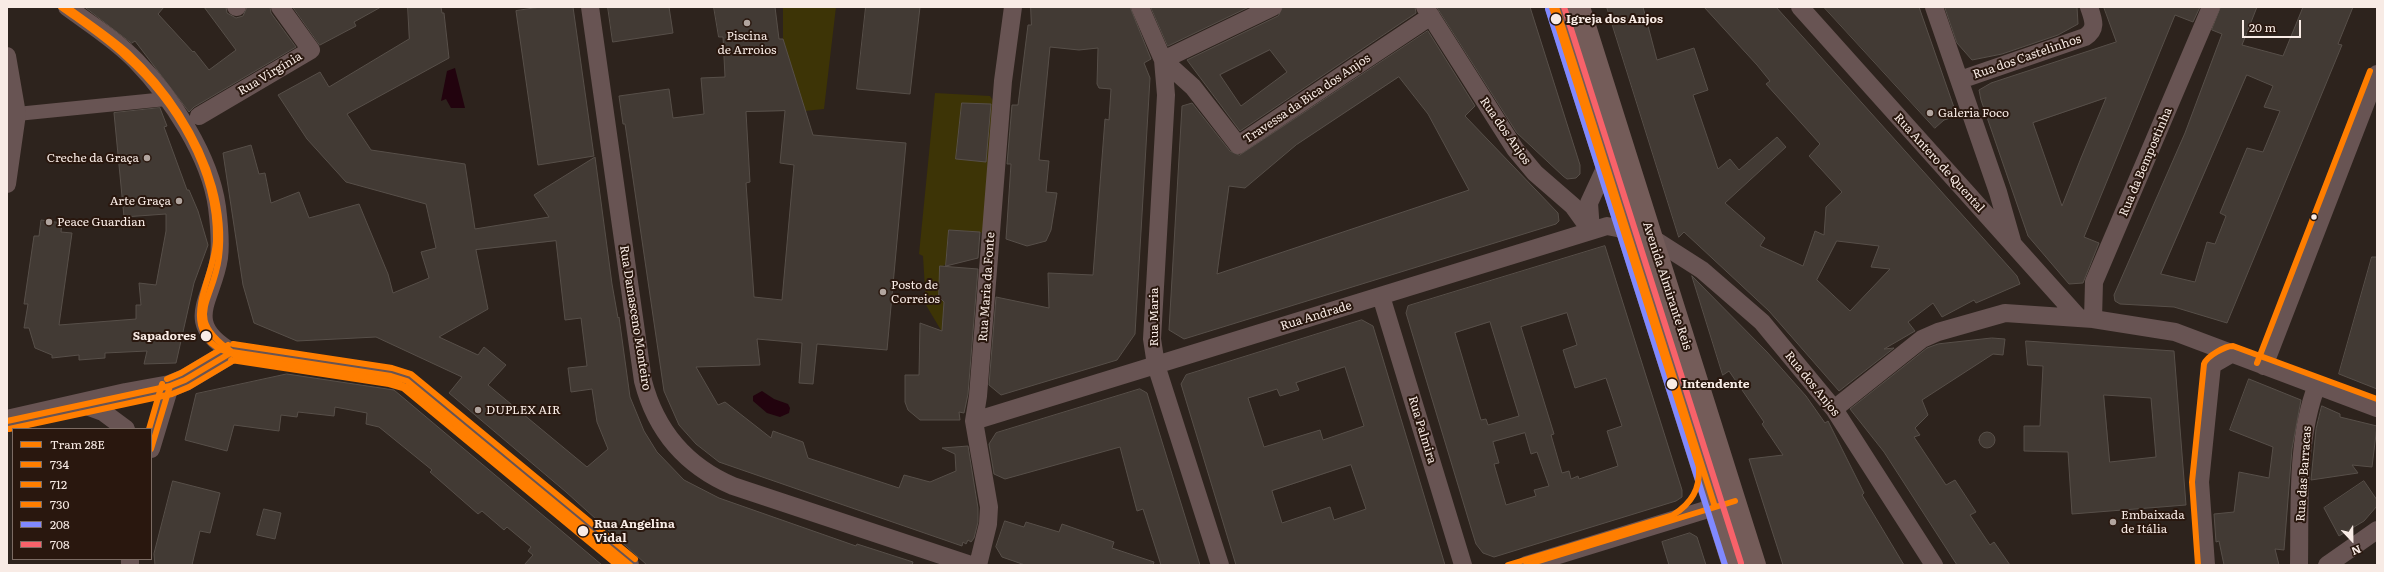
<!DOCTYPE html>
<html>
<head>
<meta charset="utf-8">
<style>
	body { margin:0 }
	#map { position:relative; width:2384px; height:572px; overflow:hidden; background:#2d231d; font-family:Literata,serif }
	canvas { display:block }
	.frame { position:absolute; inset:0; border:8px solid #f8ebe5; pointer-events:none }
	.legend { position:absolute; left:12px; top:428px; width:140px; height:132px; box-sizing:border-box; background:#29170e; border:1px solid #7c6c64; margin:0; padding:5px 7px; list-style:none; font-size:12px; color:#f8ebe5 }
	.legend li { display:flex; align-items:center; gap:8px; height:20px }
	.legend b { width:20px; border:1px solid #7c6c64 }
	.north { position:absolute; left:2332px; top:520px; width:40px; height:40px; -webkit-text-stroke:3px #29170e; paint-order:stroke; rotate:158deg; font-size:11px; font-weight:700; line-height:16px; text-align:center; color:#f8ebe5 }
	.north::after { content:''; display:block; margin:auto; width:14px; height:18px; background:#f8ebe5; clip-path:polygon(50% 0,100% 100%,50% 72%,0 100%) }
	.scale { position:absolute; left:2242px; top:20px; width:59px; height:18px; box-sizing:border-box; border:2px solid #f8ebe5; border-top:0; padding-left:5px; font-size:12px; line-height:14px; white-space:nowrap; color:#f8ebe5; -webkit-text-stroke:3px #29170e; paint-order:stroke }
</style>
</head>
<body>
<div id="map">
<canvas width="2384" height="572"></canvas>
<div class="frame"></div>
<ul class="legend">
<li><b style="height:5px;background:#ff7e00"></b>Tram 28E</li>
<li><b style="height:5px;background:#ff7e00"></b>734</li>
<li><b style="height:5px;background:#ff7e00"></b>712</li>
<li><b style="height:5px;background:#ff7e00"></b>730</li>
<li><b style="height:5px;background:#8089ff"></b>208</li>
<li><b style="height:5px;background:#f8626a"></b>708</li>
</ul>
<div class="north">N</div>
<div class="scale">20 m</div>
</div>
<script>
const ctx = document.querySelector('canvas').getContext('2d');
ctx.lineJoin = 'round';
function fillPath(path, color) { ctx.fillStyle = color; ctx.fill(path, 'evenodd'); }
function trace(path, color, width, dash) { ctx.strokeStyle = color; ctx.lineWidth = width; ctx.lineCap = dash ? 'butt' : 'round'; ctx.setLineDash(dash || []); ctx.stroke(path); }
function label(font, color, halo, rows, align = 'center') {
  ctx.font = font + ' Literata,serif'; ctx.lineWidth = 4; ctx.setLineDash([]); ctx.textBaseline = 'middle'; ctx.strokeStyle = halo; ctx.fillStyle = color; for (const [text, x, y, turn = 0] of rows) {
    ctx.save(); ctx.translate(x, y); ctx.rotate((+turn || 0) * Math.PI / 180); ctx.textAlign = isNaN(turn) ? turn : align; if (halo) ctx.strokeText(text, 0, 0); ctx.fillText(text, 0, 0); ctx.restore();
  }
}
const green = new Path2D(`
	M783 7H836L824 109 805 111 783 39Z
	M935 93 990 96 994 102 986 233 949 230 946 264 940 268 939 297 944 302 942 332 926 305 923 256 919 254Z`);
const water = new Path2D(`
	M455 68 465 108H451L446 99 441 101 447 71Z
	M762 391 774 399 788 404 790 408 789 413 780 417 767 413 753 401V396Z`);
const building = new Path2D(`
	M85 7H164L158 14 193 52 194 51 209 70 236 50 204 7H226L227 13 236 18 243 16 247 7H270L271 13 296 47 194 107 189 112 135 41 132 43Z
	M293 7H381L354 22 356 26 320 45Z
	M408 7H441L442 13H444L449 58 347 114 371 150 465 164 475 229 549 217 534 195 595 157 612 284 618 318 619 317 630 397 644 431 657 452 684 480 719 498 856 546 857 544 913 562 912 565H647L566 492 449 393 462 377 376 337 297 341 254 323 243 285 223 153 251 145 259 174 265 173 271 203 299 192 309 218 359 204 388 274 393 293 429 278 421 252 436 248 426 204 346 182 307 139 278 95 320 72 329 87 409 39ZM556 241 565 320 581 318 587 366 568 368 571 392 592 389 597 422 608 449 587 467 488 385 506 365 484 347 478 355 439 337 488 309 476 250Z
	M541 7H573L594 156 538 165 516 11Z
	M608 7H669L673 33 613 42Z
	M714 7H775L779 39H783L813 135 906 143 887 350 817 344 813 384 799 383 802 343 757 339 760 365 696 367 718 405 725 402 771 438 773 431 803 442 808 458 899 488 904 475 930 482 956 471 955 454 942 448 968 446 978 508V522L974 538 971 542 968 540 966 544 963 542 962 546 719 462 696 444 679 425 664 391 625 124H623L619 96 669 89 673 118 704 114 701 78 725 77 723 37H719ZM785 111 780 163 794 165 782 300 754 297 746 183 750 182 746 112Z
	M866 7H920L910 94 857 89Z
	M1031 7H1130L1151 59 1144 63 1150 78 1135 334 1117 360 1001 395 989 385 996 297 1049 308 1048 273 1093 275 1105 119 1109 120 1111 89 1099 88 1097 84 1098 48 1079 50 1050 47 1039 160 1049 161 1046 192 1057 193 1051 230 1046 241 1027 246 1006 239 1011 164H1007L1012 105H1018L1028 25H1031Z
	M1151 7H1249L1168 46Z
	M1283 7H1415L1416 13 1240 131 1187 60 1278 16ZM1270 50 1287 72 1241 106 1220 75Z
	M1437 7H1530L1580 165V174L1576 178 1567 179 1563 176 1517 133Z
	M1607 7H1643L1657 60 1694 48 1708 90 1693 95 1718 169 1730 159 1739 170 1777 137 1786 147 1725 203 1765 238 1760 246 1803 266 1815 231 1824 235 1826 207 1842 192 1809 156 1820 144 1766 84 1770 81 1757 65 1704 7H1776L2017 276 2020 284 1976 303 1974 300 1942 317 1933 303 1908 322 1915 331 1884 349 1894 348 1839 391 1769 311 1684 232 1679 237ZM1837 241 1879 246 1871 267 1890 269 1850 311 1817 280Z
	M1824 7H1919L1957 116 1944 120 1935 128Z
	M1945 7H2077L2078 24 2058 35 2002 54 1972 60 1957 43Z
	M2104 7H2200L2193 22 2175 15 2084 237 2099 243 2083 283 2069 284 2028 236 1981 100 1979 90 1991 83 2116 42ZM2106 98 2081 158 2062 206 2033 123Z
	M2221 7H2257L2242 45 2283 56 2303 7H2353L2338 44 2342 45 2227 323 2174 307 2120 304 2115 301 2114 295 2185 133 2222 34 2212 30ZM2247 75 2273 86 2264 107 2280 111 2263 152 2247 148 2220 213 2226 216 2215 244 2207 242 2195 282 2161 274Z
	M1428 31 1475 106 1465 116 1558 213 1559 221 1556 224 1184 339 1169 330 1182 106 1192 103 1230 151 1239 155ZM1399 77 1428 114 1469 190 1217 274 1229 186 1245 188 1296 145Z
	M962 103 991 104 986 162 956 159Z
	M160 108 167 126 164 127 187 190H189L198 211 208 245 194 283 176 363 144 364 147 351 105 353V358L79 360V355L52 358V355L35 348 29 328H24L28 304H24L34 236H39L41 220 62 223 61 232 72 233 59 325 136 319V305H141L139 283 156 285 166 231V214L124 217 114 113Z
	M949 230 980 232 978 258 946 266Z
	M1605 246 1682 490V497L1676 501 1494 557 1483 553 1476 544 1471 528 1406 313 1408 306ZM1567 313 1577 345 1563 350 1575 388 1606 378 1622 426 1607 431 1618 466 1579 479 1578 476 1571 479 1569 471 1562 473 1551 435 1554 434 1521 327ZM1490 322 1519 416 1488 425 1486 419 1481 420 1455 333ZM1525 433 1531 454 1537 452 1549 486 1534 490 1536 496 1506 505 1494 464 1499 463 1493 442Z
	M2372 257H2377V389L2339 374Z
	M940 266 978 269 968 394 964 413 959 412 960 420H920L908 410 905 402V375H919L920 323 942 331 944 302 939 297Z
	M1692 276 1767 352 1806 396 1825 423 1828 421 1864 493 1862 495 1904 565H1783L1749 459 1783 455 1762 424 1764 422 1729 371 1723 375Z
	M1362 320 1373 326 1445 565H1236L1181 384 1186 375ZM1345 367 1364 426 1323 440 1320 430 1264 447 1248 398 1277 389 1280 396 1299 390 1296 383ZM1351 465 1366 509 1334 520 1330 507 1282 523 1272 491Z
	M1992 338 2005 339 2003 355 1993 354 1922 400 1928 415 1915 428 1920 435 1914 437 1946 485 1955 480 1976 512 1970 515 1990 545 1994 542 2010 565H1957L1884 452 1850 409 1927 348 1938 344Z
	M2026 341 2174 351 2186 505 2072 514 2068 452 2024 451V426H2040L2043 366 2028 365ZM2104 395 2151 398 2156 457 2110 462Z
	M287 374 394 390 602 565H524L533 555 528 551 531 547 507 527 504 530 482 511 478 514 430 472 432 470 379 427 366 424 367 413 335 407 334 416 298 412 297 417 281 415 279 431 234 425 227 451 185 440 196 394Z
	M2249 379 2301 400 2292 449 2284 550 2275 549 2279 565H2224L2219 541 2216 542 2214 514 2234 512 2239 472 2269 478 2273 447 2230 430Z
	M1140 389 1147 393 1200 565H1161L1143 509 1137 511 1120 447 1005 479 994 474 989 444 996 433Z
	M2322 406 2340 414V417L2377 426 2372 467 2352 465 2358 473 2311 480 2316 429Z
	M1979 440a8 8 0 1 1 16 0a8 8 0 1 1-16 0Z
	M173 481 220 493 210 533 200 531 192 565H155L154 554Z
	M2364 481 2377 500V506L2364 521 2339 536 2324 508Z
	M264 509 281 513 275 539 257 535Z
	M1005 521 1024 527 1026 522 1059 532 1062 524 1114 542 1112 548 1154 562 1153 565H1025L1002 557 996 547Z
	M1690 533 1697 537 1706 565H1669L1662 542Z`);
const pedestrian = new Path2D(`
	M17 114 166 99`);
const minor = new Path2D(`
	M67 7C90 24 116 40 136 61 171 97 210 156 217 207 219 223 221 242 219 258 213 300 181 322 232 352L391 376 407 381 630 565
	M236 7H237
	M590 7 643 381C656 431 686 466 733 486L971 565
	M1140 7 1163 60 1166 95 1152 339 1156 365 1220 565
	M1425 7 1515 149 1535 173 1573 206 1591 231 1607 226 1627 230
	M1800 7 2079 318
	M1934 7 1998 192 2012 241
	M7 56 17 114 7 184
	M1163 60 1193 87 1238 145 1431 16
	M1163 60 1273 7
	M1960 80 2085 37C2098 29 2093 19 2089 7
	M199 116 311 50 280 7
	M1652 238 1702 270 1762 322 1834 409 1934 565
	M1381 296 1463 565
	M2093 319 2094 282 2211 7
	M2264 366 2377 74
	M81 404 103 412 126 429
	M1834 409 1922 339 1938 332 2005 313 2093 319 2175 332 2377 408
	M974 421 1591 231 1589 203 1607 164
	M151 449 170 386
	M130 559V565
	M978 565 988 524 989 507 974 421 978 396 1003 81 1013 7
	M1526 565 1715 507
	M2206 565 2200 482 2212 365 2231 354
	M2299 565C2300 508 2296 438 2317 385
	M2327 565 2377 530`);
const tertiary = new Path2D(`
	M7 421 126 394 170 386 185 380 232 352`);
const primary = new Path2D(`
	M1556 7 1733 565
	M1579 7 1755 565`);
const bus1 = new Path2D(`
	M67 7C87 22 109 36 128 53 166 88 199 137 213 187 219 209 222 234 219 257 213 303 182 317 232 352L391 376 407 381 630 565
	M1556 7 1715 507
	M7 421 170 386 185 380 232 352
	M151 449 170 386
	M1526 565 1735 501`);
const bus2 = new Path2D(`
	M231 360 389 384 403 388 617 565
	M9 429 172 394 189 387 236 359`);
const bus3 = new Path2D(`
	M233 344 392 368 411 374 635 559
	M2257 363 2370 71
	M167 379 181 373 228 345
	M149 429 162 384
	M2198 565 2192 482 2204 364C2207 356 2225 346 2233 346L2377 399`);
const bus4 = new Path2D(`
	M1548 9 1725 565`);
const bus5 = new Path2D(`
	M1564 7 1741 563`);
const tram1 = new Path2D(`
	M61 7C83 23 106 38 126 57 176 102 217 170 216 239 216 267 195 299 201 325 206 347 225 352 244 358L392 381 406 387 427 401 623 565
	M1508 565 1673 515C1692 503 1700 489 1699 467L1552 7`);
const markers = [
	[1556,19,6,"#f8ebe5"],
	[747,23,4,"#b1a59f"],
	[1930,113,4,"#b1a59f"],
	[147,158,4,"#b1a59f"],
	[179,201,4,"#b1a59f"],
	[2314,217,3.5,"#f8ebe5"],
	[49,222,4,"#b1a59f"],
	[883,292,4,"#b1a59f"],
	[206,336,6,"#f8ebe5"],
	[1672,384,6,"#f8ebe5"],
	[478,410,4,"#b1a59f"],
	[2113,522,4,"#b1a59f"],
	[583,531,6,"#f8ebe5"]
];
const stopNames = [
	["Igreja dos Anjos",1566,19],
	["Sapadores",196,336,"right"],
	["Intendente",1682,384],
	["Rua Angelina",594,524],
	["Vidal",594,538]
];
const poiNames = [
	["Piscina",747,36,"center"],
	["de Arroios",747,50,"center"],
	["Galeria Foco",1938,113],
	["Creche da Graça",139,158,"right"],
	["Arte Graça",171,201,"right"],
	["Peace Guardian",57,222],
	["Posto de",891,285],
	["Correios",891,299],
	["DUPLEX AIR",486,410],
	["Embaixada",2121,515],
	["de Itália",2121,529]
];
const streetNames = [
	["Rua dos Castelinhos",2027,57,-19],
	["Rua Virgínia",270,74,-31],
	["Travessa da Bica dos Anjos",1307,99,-34],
	["Rua dos Anjos",1505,131,55],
	["Rua da Bempostinha",2146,162,-67],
	["Rua Antero de Quental",1939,163,48],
	["Avenida Almirante Reis",1667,286,72],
	["Rua Maria da Fonte",987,287,-86],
	["Rua Andrade",1316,316,-17],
	["Rua Maria",1154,317,-90],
	["Rua Damasceno Monteiro",635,318,81],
	["Rua dos Anjos",1812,384,51],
	["Rua Palmira",1422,430,73],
	["Rua das Barracas",2304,474,-86]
];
fillPath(green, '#3d3406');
fillPath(water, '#22030e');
fillPath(building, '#423a34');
trace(building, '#574f49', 1);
trace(pedestrian, '#685453', 14);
trace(minor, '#685453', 18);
trace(tertiary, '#685453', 22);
trace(primary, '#745c59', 22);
trace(bus1, '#ff7e00', 6);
trace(bus2, '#ff7e00', 6);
trace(bus3, '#ff7e00', 6);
trace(bus4, '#8089ff', 6);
trace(bus5, '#f8626a', 6);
trace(tram1, '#ff7e00', 6);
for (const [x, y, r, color] of markers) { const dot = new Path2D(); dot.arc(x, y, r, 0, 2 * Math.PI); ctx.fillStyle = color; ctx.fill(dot); trace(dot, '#29170e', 1.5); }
label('bold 12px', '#f8ebe5', '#29170e', stopNames, 'left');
label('12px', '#f8ebe5', '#29170e', poiNames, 'left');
label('12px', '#f8ebe5', '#29170e', streetNames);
</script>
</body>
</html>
